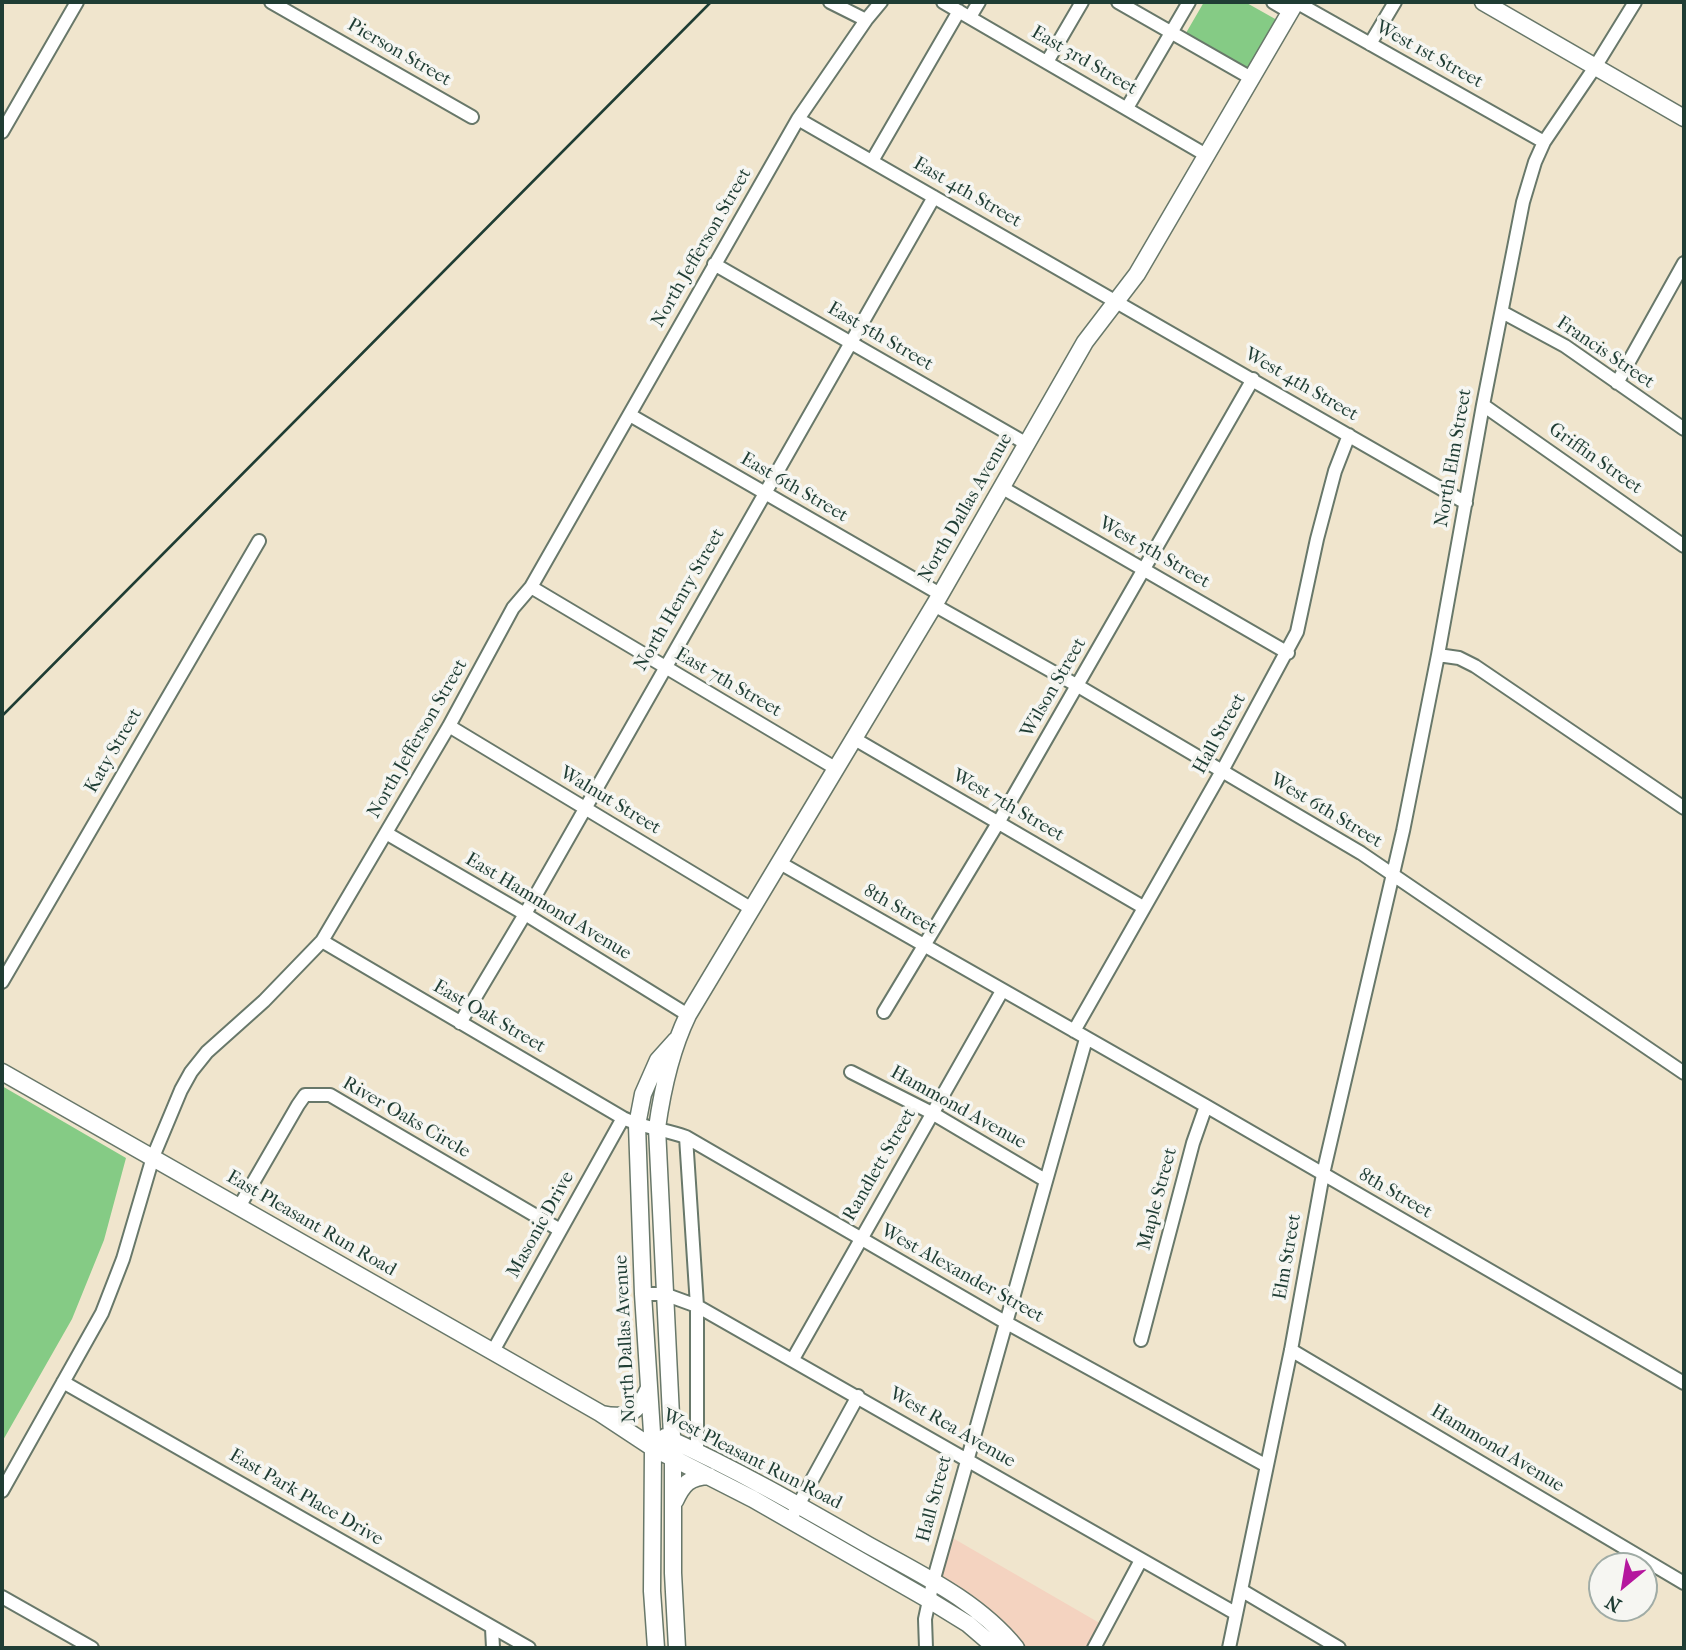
<!DOCTYPE html>
<html>
<head>
<meta charset="utf-8">
<style>
	body { margin:0 }
	#map { position:relative; width:1686px; height:1650px; overflow:hidden; background:#f0e5cd; font-family:"IM FELL French Canon",serif }
	canvas { display:block }
	.frame { position:absolute; inset:0; border:4px solid #1f3d34; pointer-events:none }
	.north { position:absolute; left:1588px; top:1552px; width:70px; height:70px; box-sizing:border-box; background:#f6f6f2; border:2px solid #a0aca6; border-radius:50%; rotate:210deg; font-size:19px; font-weight:700; line-height:28px; text-align:center; color:#1f3d34 }
	.north::after { content:''; display:block; margin:auto; width:24px; height:32px; background:#b5179e; clip-path:polygon(50% 0,100% 100%,50% 72%,0 100%) }
</style>
</head>
<body>
<div id="map">
<canvas width="1686" height="1650"></canvas>
<div class="frame"></div>
<div class="north">N</div>
</div>
<script>
const ctx = document.querySelector('canvas').getContext('2d');
ctx.lineJoin = 'round';
function fillPath(path, color) { ctx.fillStyle = color; ctx.fill(path, 'evenodd'); }
function trace(path, color, width, dash) { ctx.strokeStyle = color; ctx.lineWidth = width; ctx.lineCap = dash ? 'butt' : 'round'; ctx.setLineDash(dash || []); ctx.stroke(path); }
function label(font, color, halo, rows, align = 'center') {
  ctx.font = font + ' "IM FELL French Canon",serif'; ctx.lineWidth = 7; ctx.setLineDash([]); ctx.textBaseline = 'middle'; ctx.strokeStyle = halo; ctx.fillStyle = color; for (const [text, x, y, turn = 0] of rows) {
    ctx.save(); ctx.translate(x, y); ctx.rotate((+turn || 0) * Math.PI / 180); ctx.textAlign = isNaN(turn) ? turn : align; if (halo) ctx.strokeText(text, 0, 0); ctx.fillText(text, 0, 0); ctx.restore();
  }
}
const built = new Path2D(`
	M951 1537 1103 1625 1089 1648H1027L983 1604 943 1579 941 1573Z`);
const green = new Path2D(`
	M1204 2H1245L1277 20 1249 69 1186 33Z
	M2 1086 126 1158 104 1240 72 1319 2 1442Z`);
const minor = new Path2D(`
	M271 2 472 117
	M830 2 866 20
	M943 2 1206 155
	M1118 2 1251 78
	M1273 2 1290 12
	M1296 2 1544 142
	M970 17 979 2
	M1370 44 1395 2
	M1047 62 1082 2
	M1127 108 1189 2
	M798 119 1466 503
	M2 132 77 2
	M872 161 959 11
	M714 264 1027 444
	M1502 312 1565 346 1684 429
	M1617 383 1684 263
	M1483 405 1684 546
	M630 415 940 594
	M1001 487 1288 653
	M531 587 835 768
	M934 605 1078 686 1361 853 1684 1073
	M1438 655 1459 658 1475 666 1684 808
	M449 726 752 909
	M853 738 1143 907
	M386 833 525 914 688 1015
	M780 863 1206 1106 1684 1383
	M322 941 623 1118C643 1128 664 1129 686 1137L1005 1322 1265 1465
	M2 982 259 541
	M884 1012 998 823 1253 379
	M460 1023 525 914 934 197
	M1074 1031 1222 771 1297 632 1317 539 1335 471 1349 435
	M851 1072 932 1113 1045 1180
	M686 1137 697 1306V1452
	M239 1207 298 1105 305 1095H330L560 1230
	M643 1294H664L697 1306 1235 1613
	M1141 1340 1193 1143 1206 1106
	M1291 1350 1684 1583
	M493 1351 623 1118
	M793 1359 1002 991
	M63 1382 529 1648
	M2 1491 102 1313 123 1259 153 1157 181 1090 191 1072 207 1052 264 1001 322 941 449 726 513 608 531 587 798 119 866 20 881 2
	M790 1520 858 1396
	M1241 1590 1339 1648
	M2 1597 92 1648
	M492 1628 493 1648
	M926 1648 925 1619 933 1582 1086 1039
	M1094 1648 1141 1560
	M1229 1648 1291 1350 1323 1174 1403 831 1438 655 1483 405 1523 202 1535 162 1544 142 1595 67 1635 2`);
const major = new Path2D(`
	M1483 2 1684 118
	M2 1072 497 1354 600 1413 653 1448 753 1499 929 1600 968 1624 996 1648
	M602 1414C629 1420 638 1412 649 1388
	M665 1437C734 1468 802 1507 868 1545 920 1574 978 1601 1016 1648
	M675 1501C683 1484 689 1477 709 1476
	M656 1648 652 1591 653 1448 643 1294 637 1125 643 1094 658 1060 676 1040
	M677 1648 673 1573V1457L657 1128C662 1092 672 1048 688 1015L936 602 1085 342 1137 274 1296 2`);
const rail = new Path2D(`
	M2 716 711 2`);
const streetNames = [
	["Pierson Street",399,53,30],
	["West 1st Street",1429,55,29],
	["East 3rd Street",1084,61,30],
	["East 4th Street",967,193,30],
	["North Jefferson Street",702,248,-60],
	["East 5th Street",880,337,30],
	["Francis Street",1605,353,34],
	["West 4th Street",1301,385,30],
	["North Elm Street",1454,458,-80],
	["Griffin Street",1595,459,35],
	["East 6th Street",794,488,30],
	["North Dallas Avenue",966,508,-60],
	["West 5th Street",1154,553,30],
	["North Henry Street",680,600,-60],
	["East 7th Street",728,683,30],
	["Wilson Street",1054,688,-60],
	["Hall Street",1220,734,-61],
	["North Jefferson Street",418,739,-60],
	["Katy Street",114,751,-60],
	["Walnut Street",610,801,31],
	["West 7th Street",1008,806,30],
	["West 6th Street",1326,811,31],
	["East Hammond Avenue",548,907,31],
	["8th Street",900,910,30],
	["East Oak Street",489,1017,30],
	["Hammond Avenue",958,1108,29],
	["River Oaks Circle",406,1118,30],
	["Randlett Street",880,1165,-60],
	["8th Street",1395,1194,30],
	["Maple Street",1158,1199,-75],
	["East Pleasant Run Road",311,1224,30],
	["Masonic Drive",541,1225,-61],
	["Elm Street",1288,1257,-80],
	["West Alexander Street",962,1274,29],
	["North Dallas Avenue",626,1339,-93],
	["West Rea Avenue",952,1428,30],
	["Hammond Avenue",1497,1449,31],
	["West Pleasant Run Road",752,1460,27],
	["East Park Place Drive",306,1498,30],
	["Hall Street",935,1499,-75]
];
fillPath(built, '#f4d3c0');
fillPath(green, '#85cb85');
trace(minor, '#68786a', 16);
trace(major, '#68786a', 19);
trace(minor, '#fff', 12);
trace(major, '#fff', 16);
trace(rail, '#1f3d34', 2.5);
label('19px', '#1f3d34', '#f6f6f2', streetNames);
</script>
</body>
</html>
